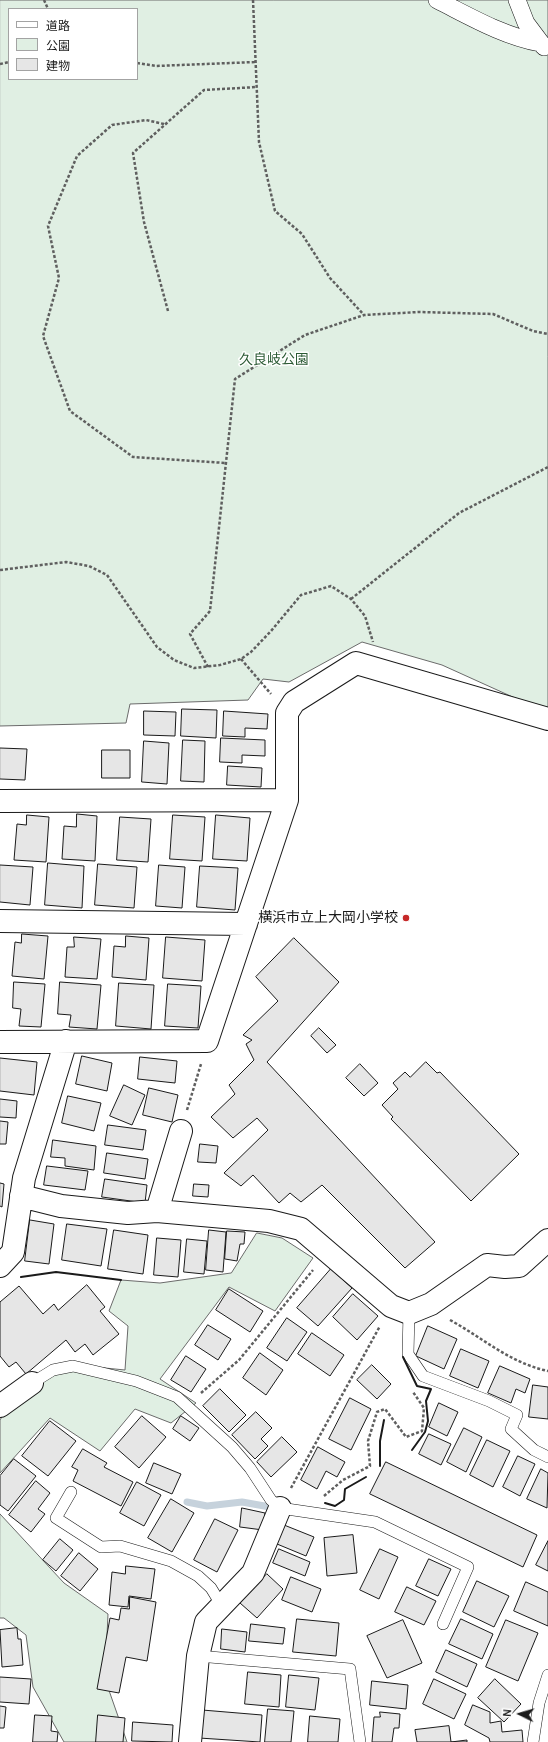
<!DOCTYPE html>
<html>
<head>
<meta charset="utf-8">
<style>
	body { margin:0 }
	#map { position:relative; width:548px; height:1742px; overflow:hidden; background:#fff; font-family:Karla,"Noto Sans JP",sans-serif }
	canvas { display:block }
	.legend { position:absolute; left:8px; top:8px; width:130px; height:72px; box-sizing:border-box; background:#fff; border:1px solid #a3a3a3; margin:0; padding:5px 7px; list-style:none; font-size:12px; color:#1a1a1a }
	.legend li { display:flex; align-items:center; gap:8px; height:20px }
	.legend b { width:20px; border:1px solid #a3a3a3 }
	.north { position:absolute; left:500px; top:1694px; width:40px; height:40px; -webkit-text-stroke:3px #fff; paint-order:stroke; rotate:275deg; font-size:11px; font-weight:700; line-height:16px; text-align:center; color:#1a1a1a }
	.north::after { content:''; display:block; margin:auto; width:14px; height:18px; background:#1a1a1a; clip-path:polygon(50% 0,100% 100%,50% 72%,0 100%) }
</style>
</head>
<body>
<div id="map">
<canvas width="548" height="1742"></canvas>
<ul class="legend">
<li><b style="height:5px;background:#fff"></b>道路</li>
<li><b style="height:11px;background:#e0efe3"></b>公園</li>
<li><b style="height:11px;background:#e6e6e6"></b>建物</li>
</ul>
<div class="north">N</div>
</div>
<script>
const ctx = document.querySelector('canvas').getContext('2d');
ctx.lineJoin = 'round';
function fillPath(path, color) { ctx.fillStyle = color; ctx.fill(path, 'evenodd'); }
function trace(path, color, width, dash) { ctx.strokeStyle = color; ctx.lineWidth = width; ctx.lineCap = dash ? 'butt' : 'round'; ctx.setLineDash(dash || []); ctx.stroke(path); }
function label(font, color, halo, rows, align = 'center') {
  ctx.font = font + ' Karla,"Noto Sans JP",sans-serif'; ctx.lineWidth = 3; ctx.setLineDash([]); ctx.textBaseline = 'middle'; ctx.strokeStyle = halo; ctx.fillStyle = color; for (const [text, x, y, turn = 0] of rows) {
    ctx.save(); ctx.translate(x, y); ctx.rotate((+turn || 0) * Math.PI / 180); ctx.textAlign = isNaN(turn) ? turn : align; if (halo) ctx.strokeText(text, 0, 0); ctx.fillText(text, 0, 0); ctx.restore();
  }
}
const green = new Path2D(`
	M0 0H548V713L442 665 362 642 289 682 263 679 248 700 130 704 126 723 0 726ZM9 9H137V79H9Z
	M257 1233 282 1238 313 1258 275 1311 229 1287 160 1379 196 1403 171 1423 135 1409 100 1451 50 1418 0 1473V1420L3 1415 65 1364 125 1370 128 1326 109 1311 121 1280 160 1283 231 1273Z
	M0 1514 64 1583 108 1614 105 1679 127 1742H64L33 1687 26 1635 4 1618H0Z`);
const stream = new Path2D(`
	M187 1502 207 1506 242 1502 270 1507`);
const building = new Path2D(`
	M182 709 217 710 216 738 181 736Z
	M144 711 176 712 175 736 144 735Z
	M224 711 268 714 267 729 245 728V737L223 736Z
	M221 738 265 740V756L242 755V763L220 762Z
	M183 740 205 741 204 782 181 781Z
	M144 741 169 743 167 784 142 782Z
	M0 748 27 749 25 780 0 779Z
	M102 750H130V778H102Z
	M228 766 262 768 261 787 227 785Z
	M77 814 97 816 95 861 62 859 64 826 76 827Z
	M27 815 49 817 46 862 14 860 17 824 26 825Z
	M173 815 205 817 202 861 170 859Z
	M216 815 250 818 247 861 213 859Z
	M120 817 151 819 148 862 117 860Z
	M48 863 84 866 82 908 45 905Z
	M98 864 137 867 134 908 95 905Z
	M0 865 33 867 30 905 0 902Z
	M159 865 185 867 182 908 156 906Z
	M200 866 238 868 235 910 197 907Z
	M22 934 48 936 44 979 12 976 15 942 21 943Z
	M126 936 149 938 146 980 112 977 114 946 125 947Z
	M74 937 101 939 97 979 65 977 67 947H74Z
	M166 937 205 940 202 981 163 978Z
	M294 938 339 982 267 1062 435 1242 405 1268 322 1185 301 1202 290 1193 279 1203 253 1175 241 1186 224 1173 268 1130 257 1118 233 1138 211 1117 235 1094 229 1085 254 1060 246 1044 252 1040 243 1035 278 1001 256 977Z
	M14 982 45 984 41 1027 19 1026 21 1009 13 1008Z
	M60 982 101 985 97 1029 69 1027 71 1015 58 1014Z
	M119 983 154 985 151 1029 116 1026Z
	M168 984 201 986 198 1028 165 1026Z
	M319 1028 336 1045 327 1053 311 1036Z
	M82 1056 112 1063 107 1091 76 1084Z
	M140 1057 177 1061 175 1083 138 1079Z
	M0 1058 37 1062 34 1095 0 1091Z
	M426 1062 437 1073 440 1072 519 1154 471 1201 391 1119 393 1117 382 1105 398 1089 393 1083 405 1072 410 1077Z
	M360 1064 378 1083 364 1096 346 1078Z
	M124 1085 145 1095 132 1125 110 1116Z
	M149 1088 178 1095 172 1122 143 1115Z
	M68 1096 101 1103 94 1131 62 1123Z
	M0 1099 17 1101 16 1118 0 1117Z
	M0 1121 8 1122 6 1144H0Z
	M108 1125 146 1130 143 1150 105 1145Z
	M53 1140 96 1146 94 1170 65 1166V1158L51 1157Z
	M200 1144 218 1146 216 1163 198 1162Z
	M107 1153 148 1159 145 1179 104 1173Z
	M47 1166 88 1171 85 1190 44 1185Z
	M105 1179 147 1185 145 1203 102 1197Z
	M0 1183 4 1184 2 1207 0 1206Z
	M194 1184 209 1185 208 1197 193 1196Z
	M30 1220 54 1224 49 1264 25 1261Z
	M67 1224 107 1229 101 1266 62 1260Z
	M114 1230 148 1235 143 1274 108 1269Z
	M209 1230 226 1232 223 1272 206 1270Z
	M227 1231 245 1232 244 1244H240L237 1261 225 1259Z
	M157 1238 181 1240 178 1277 154 1275Z
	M187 1239 207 1241 204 1274 184 1272Z
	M331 1269 352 1288 318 1326 297 1308Z
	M87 1285 105 1307 100 1311 119 1334 93 1355 85 1344 75 1352 66 1340 26 1374 16 1362 9 1367 0 1356V1302L19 1286 43 1314 54 1304 58 1310Z
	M229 1289 263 1311 250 1332 216 1310Z
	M353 1294 378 1316 357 1340 333 1317Z
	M287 1318 307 1332 287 1361 267 1348Z
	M208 1325 231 1339 218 1360 195 1345Z
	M428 1326 457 1339 444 1369 416 1356Z
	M312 1333 344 1355 330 1376 298 1354Z
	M461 1349 489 1361 478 1388 450 1376Z
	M260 1353 283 1370 266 1395 243 1378Z
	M186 1356 206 1369 191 1392 171 1380Z
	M372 1365 391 1384 377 1399 357 1380Z
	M500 1366 530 1379 525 1393 516 1389 511 1403 488 1393Z
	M533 1385 548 1387V1419L529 1417Z
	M220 1389 246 1415 229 1432 203 1406Z
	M350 1398 371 1409 351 1450 329 1439Z
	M439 1403 458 1412 447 1436 429 1427Z
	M256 1412 272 1428 261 1439 268 1446 255 1459 232 1435Z
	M142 1416 166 1437 139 1468 115 1447Z
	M181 1416 199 1428 190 1441 173 1429Z
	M50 1421 76 1441 48 1476 22 1456Z
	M464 1428 482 1437 466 1472 447 1462Z
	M429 1434 451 1444 441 1465 419 1454Z
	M282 1437 297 1452 271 1477 257 1462Z
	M487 1440 510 1451 493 1487 470 1475Z
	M318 1447 345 1462 337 1477 326 1471 317 1489 301 1480Z
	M83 1449 107 1463 104 1467 133 1482 121 1506 73 1481 78 1470 72 1467Z
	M518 1456 535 1464 520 1496 503 1487Z
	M14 1459 36 1476 8 1511 0 1505V1476Z
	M386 1462 537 1535 523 1567 370 1494Z
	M154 1463 181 1474 172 1494 146 1483Z
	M541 1469 548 1473 547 1508 527 1499Z
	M36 1481 50 1493 38 1509 45 1514 31 1532 9 1515Z
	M137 1482 161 1495 144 1526 120 1513Z
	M171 1499 194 1513 172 1552 148 1538Z
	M242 1508 265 1513 263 1530 240 1527Z
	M215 1519 238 1530 217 1572 194 1560Z
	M284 1525 314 1537 306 1556 277 1544Z
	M353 1535 357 1573 327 1576 324 1538Z
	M60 1539 73 1550 56 1571 43 1560Z
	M548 1541V1571L536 1565Z
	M279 1549 310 1562 305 1576 273 1563Z
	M380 1549 398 1557 379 1599 360 1590Z
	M79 1553 98 1569 80 1591 61 1576Z
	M429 1559 451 1569 438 1596 416 1586Z
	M126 1566 155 1569 151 1599 129 1596 128 1607 109 1605 112 1572 125 1574Z
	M267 1574 283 1589 257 1618 240 1603Z
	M291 1577 321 1589 312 1612 282 1600Z
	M477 1581 509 1596 494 1627 463 1612Z
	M526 1582 548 1592V1626L514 1611Z
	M407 1587 436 1601 424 1625 395 1612Z
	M130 1597 156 1602 147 1661 126 1657 119 1693 97 1689 110 1618 119 1620 121 1608 129 1609Z
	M297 1619 339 1623 336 1656 293 1652Z
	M461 1619 493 1634 482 1659 449 1644Z
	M403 1620 422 1663 387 1678 367 1636Z
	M506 1620 538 1633 518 1681 486 1667Z
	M251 1624 285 1628 283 1644 249 1641Z
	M17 1628 18 1639H21L23 1665 2 1667 0 1630Z
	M222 1629 247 1632 245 1652 221 1649Z
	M446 1650 477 1664 467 1687 436 1672Z
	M248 1672 281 1675 279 1707 245 1704Z
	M289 1675 319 1678 315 1710 286 1707Z
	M0 1677 31 1679 29 1704 0 1702Z
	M434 1679 466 1694 454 1719 423 1704Z
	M495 1679 521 1704 504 1722 478 1698Z
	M372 1681 408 1685 406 1709 370 1705Z
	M473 1705 490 1712V1723L501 1721 502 1732 522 1730 523 1742H490L489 1738 465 1725Z
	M0 1706 6 1707 4 1728H0Z
	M268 1709 294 1711 291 1742H265Z
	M202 1710 262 1715 260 1742 199 1738Z
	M380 1712 400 1714 399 1728H394L392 1742H372L374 1717H380Z
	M35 1715 52 1716 51 1731 58 1732 57 1742H33Z
	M98 1715 125 1718 123 1742H96Z
	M310 1716 340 1719 338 1742H308Z
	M133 1722 173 1725 172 1742 132 1741Z
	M449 1726 451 1742 467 1740V1742H417L415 1730Z`);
const path = new Path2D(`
	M44 0 48 9
	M253 0 259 142 275 211 302 234 330 278 364 315
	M137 63 156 66 256 62
	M0 64 9 62
	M164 124 146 120 112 125 77 156 48 226 59 278 43 336 70 411 133 457 226 463
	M168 311 144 222 133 153 204 90 257 87
	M0 570 66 562 89 566 107 575 157 647 174 660 194 668 220 665 241 659 251 652 271 631 301 595 331 586 351 599 365 616 373 642
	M351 599 459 513 548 467
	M241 659 271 694
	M208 667 190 634 210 611 235 379 305 335 364 315 419 312 493 314 533 331 548 334
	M187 1110 201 1064
	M450 1320C483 1338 510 1363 548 1371
	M201 1393 239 1360 313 1270
	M291 1488 380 1326
	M324 1496 343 1480 370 1466 368 1441 377 1412 385 1409 406 1437 422 1431 424 1408 413 1392`);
const service = new Path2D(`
	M409 1313 408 1354 423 1376 489 1401 517 1415 511 1429 534 1450 548 1457
	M32 1383 53 1370 73 1366 136 1381 177 1397 232 1447 250 1468 271 1500 280 1508 375 1522 468 1567 443 1624
	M71 1492 56 1518 101 1547 120 1546 171 1561 198 1576 211 1588 222 1606
	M198 1656 350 1669 360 1742
	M533 1742 539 1703 548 1675`);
const pedestrian = new Path2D(`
	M437 0C471 17 503 36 540 43
	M517 0 526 23 544 47`);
const minor = new Path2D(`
	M0 801 287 800
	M0 921 246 924
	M0 1042 207 1041 287 800V713L294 702 356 663 548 719
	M21 1196 61 1206 128 1213 157 1211 269 1221 301 1229 391 1306 409 1313 431 1304 487 1265 505 1267 519 1266 548 1240
	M157 1211 181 1131
	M0 1266 13 1252 24 1178 66 1041
	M0 1406 32 1383
	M190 1742 198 1656 206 1622 253 1573 280 1508`);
const wall = new Path2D(`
	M21 1277 56 1272 121 1280
	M403 1357 417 1386 431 1389 426 1401 428 1421 425 1432 412 1450
	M380 1466V1441L384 1420
	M325 1503 335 1506 344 1500 345 1489 366 1477`);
const markers = [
	[406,918,4,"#c62828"]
];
const parkNames = [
	["久良岐公園",274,360]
];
const poiNames = [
	["横浜市立上大岡小学校",398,918]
];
fillPath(green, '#e0efe3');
trace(green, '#6a6a6a', 1);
trace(stream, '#c6d2dc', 7);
fillPath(building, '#e6e6e6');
trace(building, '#1a1a1a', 1);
trace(service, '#1a1a1a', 12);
trace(pedestrian, '#1a1a1a', 18);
trace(minor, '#1a1a1a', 24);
trace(path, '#5f5f5f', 2.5, [3, 2]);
trace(service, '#fff', 11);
trace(pedestrian, '#fff', 17);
trace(minor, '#fff', 22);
trace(wall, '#1a1a1a', 2);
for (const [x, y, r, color] of markers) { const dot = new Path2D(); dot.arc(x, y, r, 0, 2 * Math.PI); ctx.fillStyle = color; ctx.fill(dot); trace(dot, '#fff', 1.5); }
label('14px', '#2b5a34', '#fff', parkNames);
label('14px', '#1a1a1a', '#fff', poiNames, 'right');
</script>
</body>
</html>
